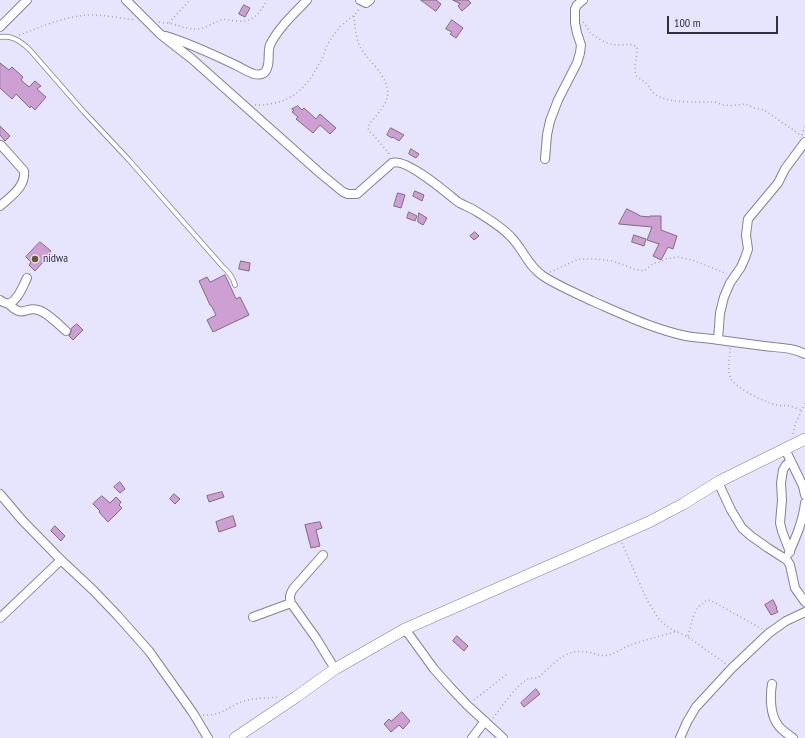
<!DOCTYPE html>
<html>
<head>
<meta charset="utf-8">
<style>
	body { margin:0 }
	#map { position:relative; width:805px; height:738px; overflow:hidden; background:#e7e4fd; font-family:"PT Sans Narrow",sans-serif }
	canvas { display:block }
	.scale { position:absolute; left:667px; top:16px; width:111px; height:18px; box-sizing:border-box; border:2px solid #32303a; border-top:0; padding-left:5px; font-size:12px; line-height:14px; white-space:nowrap; color:#32303a; -webkit-text-stroke:3px #e7e4fd; paint-order:stroke }
</style>
</head>
<body>
<div id="map">
<canvas width="805" height="738"></canvas>
<div class="scale">100 m</div>
</div>
<script>
const ctx = document.querySelector('canvas').getContext('2d');
ctx.lineJoin = 'round';
function fillPath(path, color) { ctx.fillStyle = color; ctx.fill(path, 'evenodd'); }
function trace(path, color, width, dash) { ctx.strokeStyle = color; ctx.lineWidth = width; ctx.lineCap = dash ? 'butt' : 'round'; ctx.setLineDash(dash || []); ctx.stroke(path); }
function label(font, color, halo, rows, align = 'center') {
  ctx.font = font + ' "PT Sans Narrow",sans-serif'; ctx.lineWidth = 3; ctx.setLineDash([]); ctx.textBaseline = 'middle'; ctx.strokeStyle = halo; ctx.fillStyle = color; for (const [text, x, y, turn = 0] of rows) {
    ctx.save(); ctx.translate(x, y); ctx.rotate((+turn || 0) * Math.PI / 180); ctx.textAlign = isNaN(turn) ? turn : align; if (halo) ctx.strokeText(text, 0, 0); ctx.fillText(text, 0, 0); ctx.restore();
  }
}
const building = new Path2D(`
	M421 0H436L441 4 436 11Z
	M453 0H468L471 3 462 11 458 6 460 4Z
	M244 5 250 8 245 17 239 14Z
	M452 20 463 28 456 38 450 34 452 32 446 29Z
	M0 63 9 70 12 67 23 77 21 80 29 87 35 81 41 86 37 89 46 97 35 110 31 106 30 108 16 94 12 99 0 88Z
	M298 106 302 110 304 108 316 119 320 114 336 128 330 134 320 125 313 133 296 119 298 117 292 112 294 110 292 109Z
	M0 126 10 136 5 141 0 135Z
	M391 128 404 135 399 141 393 137 392 138 387 135Z
	M411 149 419 154 416 158 409 154Z
	M415 191 424 195 422 201 413 196Z
	M398 193 405 195 401 208 394 206Z
	M627 209 639 215 640 216 650 217V216H661V230L677 236 673 249 668 247 661 260 653 256 659 244 647 240 652 227 619 224Z
	M409 212 417 216 415 221 407 218Z
	M419 213 427 218 423 225 418 222Z
	M475 232 479 236 474 240 470 236Z
	M634 235 646 239 644 246 632 242Z
	M40 242 51 251 43 261H44L35 271 29 265 31 262 26 257Z
	M241 261 250 263 249 271 239 269Z
	M225 275 236 299 240 297 249 315 213 332 207 320 216 315 211 305H210L199 281 207 277 210 282Z
	M77 324 83 330 73 340 69 336 71 332V329Z
	M120 482 125 489 120 493 114 487Z
	M222 492 224 497 209 502 207 496Z
	M174 494 180 499 175 504 170 499Z
	M102 496 110 503 116 497 121 502 119 505 122 508 108 522 99 512 100 511 93 504Z
	M233 516 236 526 219 532 216 522Z
	M320 522 322 528 316 530 320 546 311 548 305 525Z
	M55 526 65 536 61 541 51 531Z
	M773 600 777 608 776 609 778 612 771 615 765 605Z
	M457 636 468 646 464 651 453 641Z
	M536 689 540 694 524 707 521 703Z
	M402 712 410 721 403 729 399 725 391 732 384 724 389 719 391 721Z`);
const path = new Path2D(`
	M354 16C355 27 356 39 361 49 365 55 370 60 375 66 396 92 389 102 369 124L368 128 370 132 376 138 391 156
	M159 22C162 23 165 23 168 23 179 25 187 30 198 29 207 28 214 22 221 20 227 18 231 21 237 21 253 23 260 13 267 0
	M583 22C586 25 588 29 590 32 597 39 609 45 618 45 625 45 631 43 637 47 638 56 633 67 636 74 637 79 644 80 647 84 651 89 653 95 660 97 673 103 697 102 712 102 716 102 720 104 724 105 731 106 738 105 745 104L754 108 764 110 802 136
	M169 23 190 0
	M19 35C41 27 65 16 89 15 105 15 120 18 135 20
	M255 105C288 105 305 92 320 62 324 56 325 48 329 42 333 36 337 30 342 25 349 19 355 15 360 8
	M802 135 805 126
	M550 272 579 259H595L613 261 634 269 644 271 654 263 660 262 666 259 678 257 692 260 718 270 727 274
	M730 348C730 356 727 373 731 379 737 389 766 403 777 405 781 406 785 405 790 406 793 407 798 409 801 410
	M793 434 795 425 805 403
	M622 543 647 600 658 618 664 624 671 629 688 637 726 664
	M688 636 694 614 698 607 707 600 712 601 762 629
	M474 700 507 674
	M203 715C223 716 228 706 244 701 255 698 267 698 278 697
	M493 718C501 708 517 684 528 679 531 678 535 678 538 678 553 665 564 648 587 652 594 653 601 657 608 655 615 654 621 649 628 646 644 640 661 636 678 631`);
const lane = new Path2D(`
	M0 37C12 35 20 41 29 49L84 112 129 160 223 267C229 272 233 277 235 285`);
const street = new Path2D(`
	M126 0 160 34 192 59 321 174 343 192 348 194H357L392 163C405 157 447 193 458 202 463 205 469 207 474 210 487 218 501 226 511 237 523 249 528 266 543 276 558 286 576 293 592 301 622 314 653 329 686 336 696 338 708 338 719 340 734 342 749 344 764 346 779 348 791 347 805 354
	M360 0 366 3 370 0
	M0 27 27 0
	M166 36C188 43 208 52 229 62 237 65 245 71 254 74 258 75 262 75 265 72 271 65 267 53 270 45 278 28 294 14 307 0
	M545 159 547 135 550 121 558 100 577 63 580 53 581 45 577 33 575 23V9L577 5 583 0
	M0 206C10 197 26 187 24 171L1 145
	M0 300 3 302 9 304C19 298 22 288 27 278
	M9 304C23 319 25 306 38 310 47 312 59 325 66 331
	M718 340 720 313 724 297 730 283 741 267 745 258 748 249 746 235 748 219 778 183 785 169 805 142
	M785 449 803 486 805 495
	M718 482 731 510 742 528 751 536 768 548 779 555 787 560 790 565 795 588 805 602
	M0 494 22 520 61 560 93 590 117 615 149 651 193 713 208 738
	M790 552 782 531 780 523 782 500 781 483 783 470 786 465 791 461
	M789 553C796 537 803 521 805 503
	M323 555 293 589C290 594 289 597 291 603L316 638 335 669
	M253 617 291 603
	M0 618 61 560
	M405 629 434 669 450 687 467 705 503 738
	M772 684C770 696 770 715 778 725 781 730 788 734 793 738
	M472 738 485 721
	M680 738 687 722 696 707 732 668 769 633 786 621 805 612`);
const secondary = new Path2D(`
	M235 738 296 697 335 669 405 629 649 522 683 504 720 481 805 439`);
const markers = [
	[35,259,4,"#695725"]
];
const poiNames = [
	["nidwa",43,259]
];
fillPath(building, '#ce9fd2');
trace(building, '#7b6b7d', 1);
trace(lane, '#848197', 5.5);
trace(street, '#848197', 10);
trace(secondary, '#848197', 12);
trace(path, '#a3a1b4', 1.5, [1, 3]);
trace(lane, '#fff', 4);
trace(street, '#fff', 8);
trace(secondary, '#fff', 11);
for (const [x, y, r, color] of markers) { const dot = new Path2D(); dot.arc(x, y, r, 0, 2 * Math.PI); ctx.fillStyle = color; ctx.fill(dot); trace(dot, '#e7e4fd', 1.5); }
label('12px', '#32303a', '#e7e4fd', poiNames, 'left');
</script>
</body>
</html>
